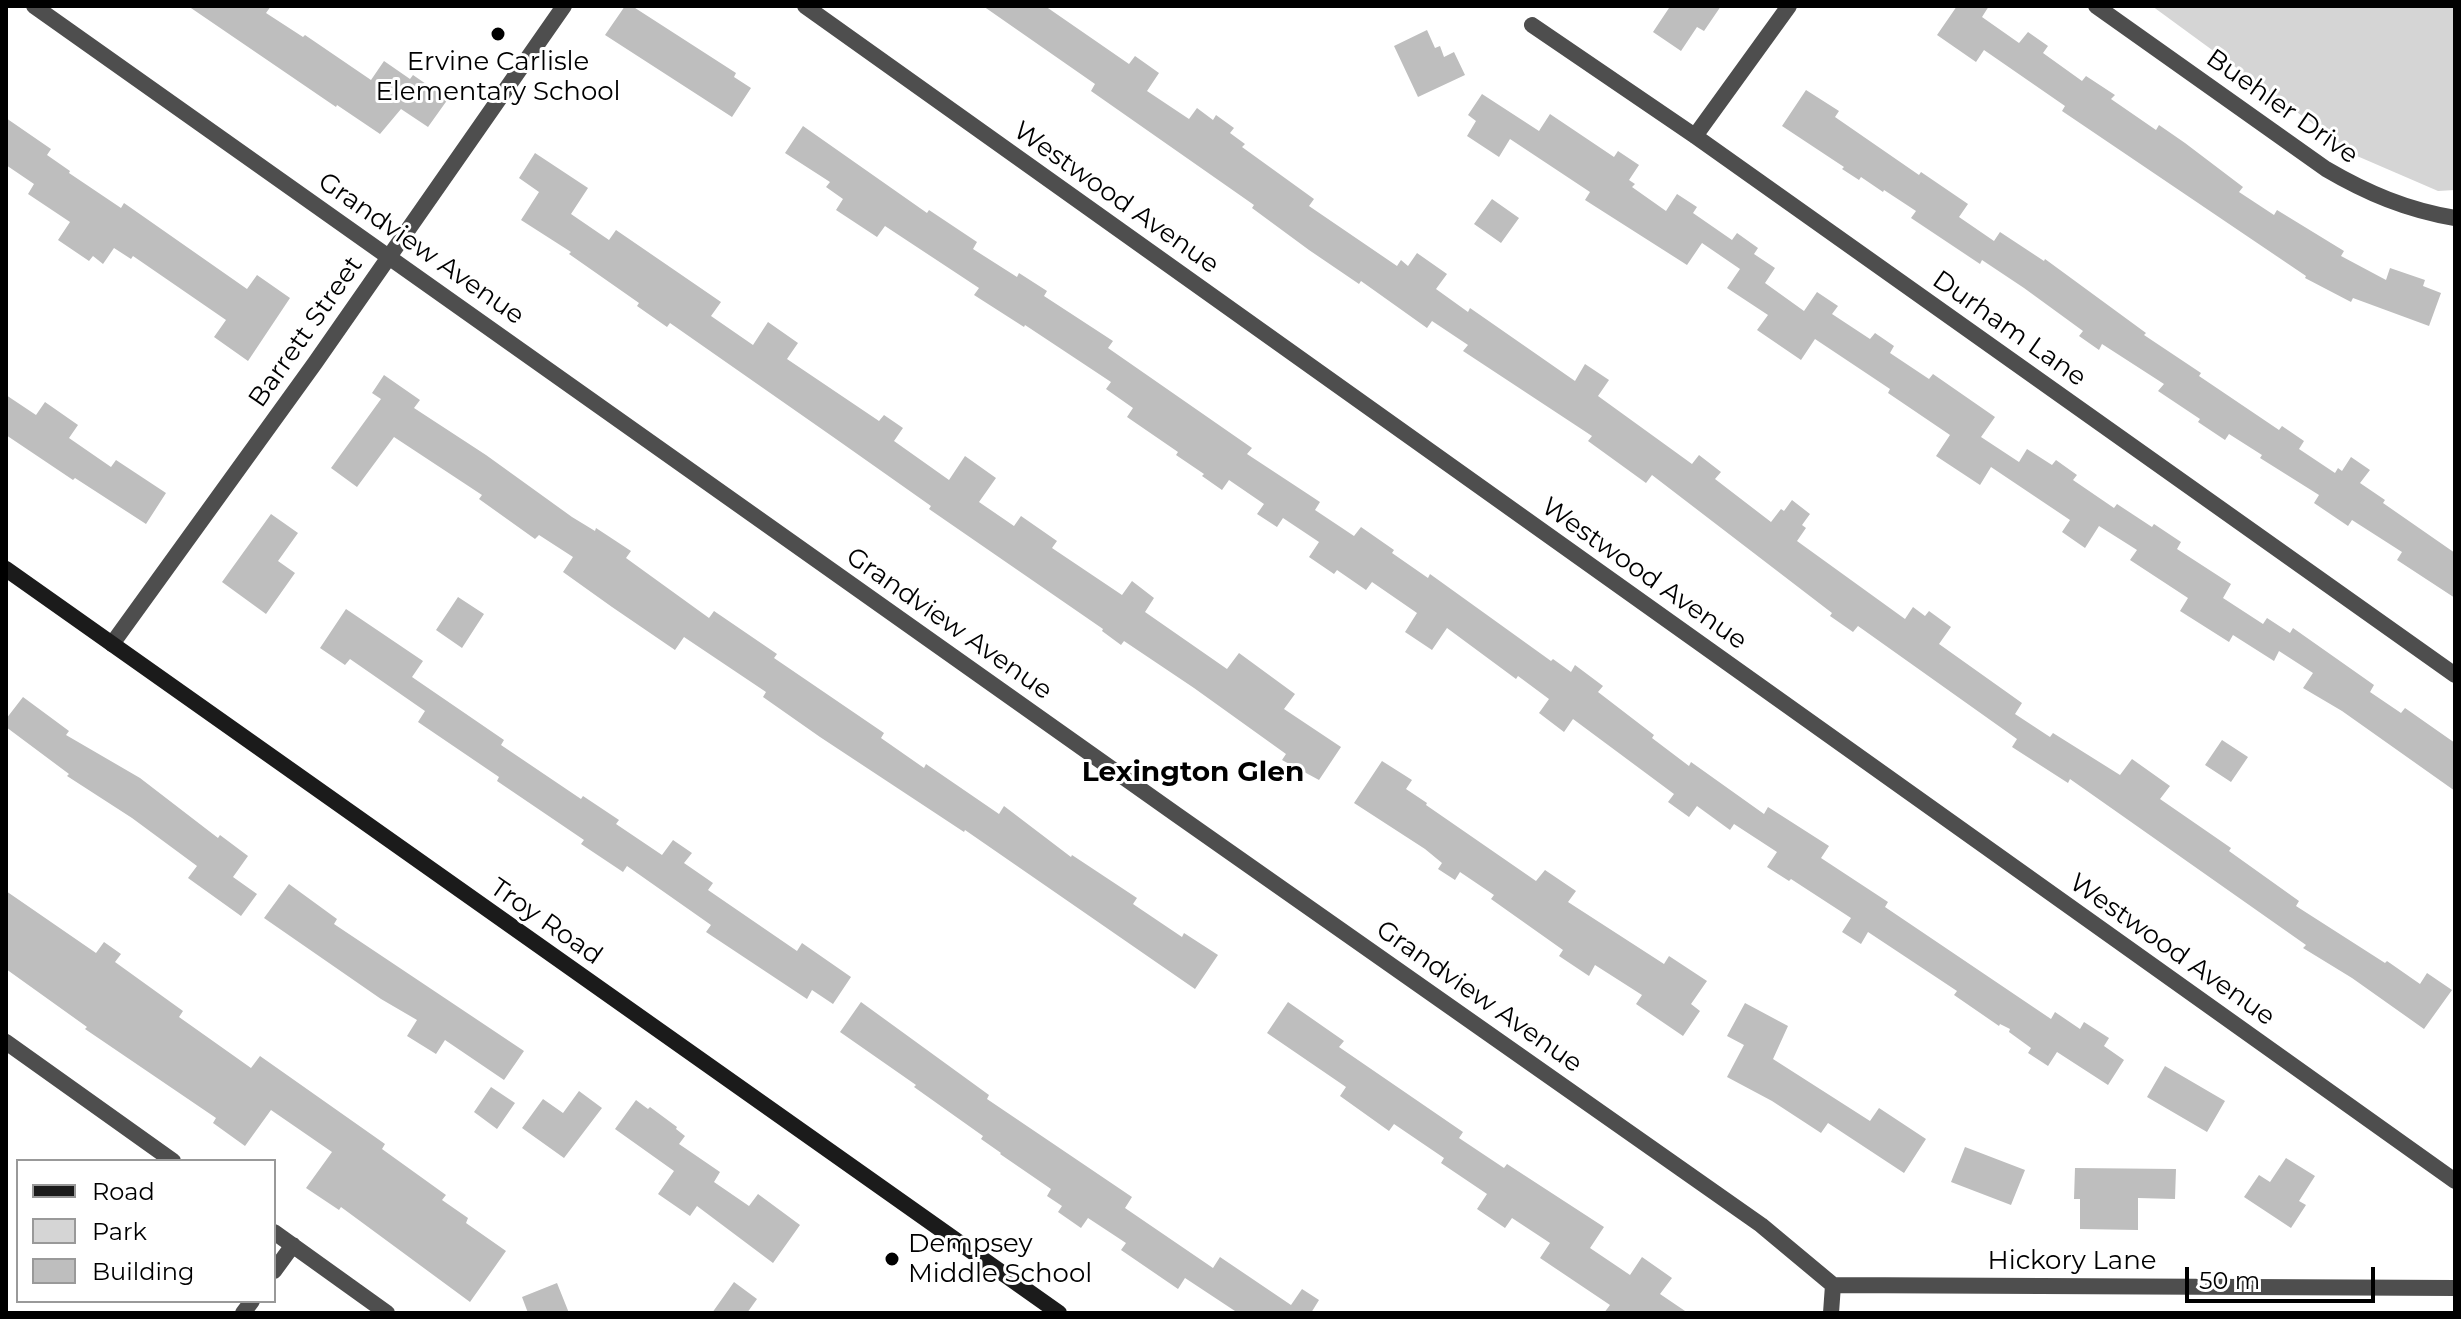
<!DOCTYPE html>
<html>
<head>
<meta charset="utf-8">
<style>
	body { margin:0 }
	#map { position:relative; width:2461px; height:1319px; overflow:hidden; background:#fff; font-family:Montserrat,sans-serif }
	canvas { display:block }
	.frame { position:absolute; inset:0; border:8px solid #000; pointer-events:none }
	.legend { position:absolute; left:16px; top:1159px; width:260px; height:144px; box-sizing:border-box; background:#fff; border:2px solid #999; margin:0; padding:10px 14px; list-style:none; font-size:24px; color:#000 }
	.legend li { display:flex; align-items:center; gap:16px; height:40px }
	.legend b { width:40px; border:2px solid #999 }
	.scale { position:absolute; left:2185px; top:1267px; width:190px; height:36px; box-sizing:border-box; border:4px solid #000; border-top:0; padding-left:10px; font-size:24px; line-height:28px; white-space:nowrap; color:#000; -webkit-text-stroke:6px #fff; paint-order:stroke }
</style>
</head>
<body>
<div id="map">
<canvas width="2461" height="1319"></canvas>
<div class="frame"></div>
<ul class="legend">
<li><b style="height:10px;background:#1b1b1b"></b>Road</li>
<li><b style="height:22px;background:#d5d5d5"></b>Park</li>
<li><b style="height:22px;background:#bebebe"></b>Building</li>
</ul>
<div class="scale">50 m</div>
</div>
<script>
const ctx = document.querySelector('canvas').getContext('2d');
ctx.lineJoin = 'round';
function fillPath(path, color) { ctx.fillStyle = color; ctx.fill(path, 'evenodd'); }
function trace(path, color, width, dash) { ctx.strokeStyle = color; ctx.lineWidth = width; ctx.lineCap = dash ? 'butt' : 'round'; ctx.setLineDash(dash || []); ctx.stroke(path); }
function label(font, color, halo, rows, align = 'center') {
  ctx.font = font + ' Montserrat,sans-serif'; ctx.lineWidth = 6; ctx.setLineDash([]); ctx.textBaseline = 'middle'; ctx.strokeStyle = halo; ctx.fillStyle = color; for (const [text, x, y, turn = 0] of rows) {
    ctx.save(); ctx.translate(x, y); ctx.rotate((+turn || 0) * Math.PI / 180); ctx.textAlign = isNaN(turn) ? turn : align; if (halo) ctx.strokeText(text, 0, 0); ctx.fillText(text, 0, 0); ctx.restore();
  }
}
const green = new Path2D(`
	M2152 6H2455V190L2438 191 2357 156Z`);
const building = new Path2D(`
	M188 6H271L266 13 303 37 305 35 371 80 384 61 410 79 413 75 448 99 428 127 401 109 380 134 337 105 336 107Z
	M625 6H632L736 73 734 77 751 88 732 117 605 35Z
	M983 6H1045L1129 64 1135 56 1159 73 1147 91 1189 119 1197 108 1213 120 1216 115 1234 128 1230 133 1245 144 1242 147 1314 199 1309 206 1397 266 1401 260 1408 266 1417 253 1447 274 1436 289 1468 312 1470 308 1575 381 1585 364 1609 380 1598 396 1692 464 1699 455 1721 472 1715 479 1771 522 1781 509 1784 511 1792 500 1810 514 1802 525 1806 528 1797 541 1905 619 1913 607 1925 616 1929 611 1951 627 1939 644 2022 703 2015 714 2050 737 2053 733 2120 775 2132 759 2170 786 2160 799 2231 848 2229 851 2299 901 2296 906 2385 963 2387 961 2420 984 2427 973 2452 990 2424 1029 2352 978 2303 948 2306 945 2070 779 2068 783 2012 747 2017 739 1858 626 1853 632 1830 616 1832 613 1652 475 1646 483 1588 441 1592 436 1463 351 1468 345 1432 321 1427 328 1361 281 1359 284 1309 250 1252 208 1254 205 1091 91 1095 84Z
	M1667 6H1721L1704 31 1697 27 1681 51 1653 32 1669 8Z
	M1957 6H1989L1982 17 2019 43 2028 32 2048 46 2043 53 2082 81 2086 76 2115 95 2111 99 2156 130 2159 125 2185 143 2243 187 2239 192 2274 215 2277 210 2344 251 2341 256 2386 280 2390 268 2425 280 2423 286 2441 293 2429 326 2353 298 2351 302 2305 278 2306 276 2062 111 2065 106 1984 50 1976 62 1937 35Z
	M1427 30 1435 48 1440 46 1444 57 1454 52 1465 75 1418 97 1394 46Z
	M1806 90 1839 111 1835 117 1919 175 1921 172 1968 204 1959 217 1994 241 2000 232 2044 261 2045 259 2146 333 2144 335 2201 373 2199 376 2279 430 2282 426 2304 441 2299 449 2335 473 2338 468 2342 471 2351 457 2370 470 2360 483 2385 500 2383 503 2455 553V598L2397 560 2402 552 2352 520 2348 526 2314 503 2319 495 2260 458 2262 455 2229 434 2225 440 2198 422 2200 419 2158 391 2164 384 2102 344 2099 350 2079 336 2083 331 2024 288 1982 260 1980 264 1911 218 1916 211 1884 190 1883 192 1861 177 1859 180 1842 169 1844 167 1782 126Z
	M1482 94 1539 131 1550 114 1614 157 1618 151 1639 165 1629 180 1635 184 1632 187 1666 211 1677 194 1697 207 1693 213 1732 240 1737 233 1758 248 1754 254 1775 268 1765 283 1804 311 1817 292 1838 306 1832 314 1870 339 1875 333 1894 346 1890 353 1929 379 1933 374 1995 417 1981 437 2019 462 2027 449 2052 465 2056 460 2077 475 2073 480 2114 508 2117 504 2152 527 2154 524 2181 542 2177 549 2231 584 2223 598 2263 624 2267 618 2290 633 2293 628 2374 685 2370 692 2401 713 2405 708 2455 743V791L2342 711 2303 688 2313 673 2279 651 2274 661 2233 635 2229 642 2180 611 2188 598 2130 560 2137 550 2099 526 2085 548 2062 532 2070 520 1991 467 1980 485 1936 456 1950 435 1888 393 1890 389 1815 339 1801 360 1757 330 1768 315 1727 288 1740 269 1702 243 1687 265 1585 200 1590 192 1510 139 1499 157 1467 136 1476 121 1468 115Z
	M6 118 51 149 47 155 70 171 69 173 121 208 124 203 247 289 257 275 290 298 248 361 214 337 226 320 133 256 131 259 114 248 103 264 93 256 89 261 58 240 70 222 28 194 34 184 6 165Z
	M803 126 927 213 929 210 977 242 973 249 1017 277 1019 273 1047 291 1044 296 1113 341 1108 348 1252 448 1247 454 1320 502 1315 510 1354 536 1361 527 1394 550 1392 553 1428 578 1430 574 1551 661 1553 659 1571 672 1575 665 1603 686 1598 692 1654 735 1652 738 1689 766 1691 762 1764 814 1768 807 1829 846 1821 858 1888 902 1885 907 2051 1019 2055 1012 2080 1029 2084 1022 2109 1038 2104 1046 2124 1060 2108 1085 2057 1052 2048 1066 2028 1053 2031 1048 2009 1032 2010 1029 2000 1024 1999 1026 1954 995 1957 991 1868 932 1861 944 1842 932 1851 918 1791 879 1789 881 1767 867 1777 852 1734 824 1730 830 1697 806 1689 817 1668 802 1674 794 1573 719 1564 732 1539 713 1549 699 1518 676 1516 679 1447 628 1432 650 1405 632 1417 613 1372 582 1366 590 1337 570 1334 574 1309 557 1319 542 1283 518 1277 527 1257 514 1264 504 1229 480 1222 490 1202 476 1204 474 1176 455 1178 452 1127 417 1133 408 1106 389 1111 382 1025 325 1024 327 974 295 979 288 885 226 877 237 836 210 843 199 826 187 830 182 785 153Z
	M535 153 588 188 571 214 609 240 616 230 721 302 711 316 753 345 768 322 798 343 787 359 879 421 884 415 903 428 894 441 949 480 965 456 996 478 979 502 1014 526 1021 516 1057 541 1052 548 1122 595 1132 581 1154 598 1145 612 1227 669 1239 653 1295 694 1284 709 1341 747 1319 780 1282 760 1286 754 1194 688 1124 641 1121 645 1102 631 1103 629 929 509 931 506 836 439 670 323 667 327 637 306 639 303 569 254 571 252 521 220 539 192 519 178Z
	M1492 199 1519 218 1501 243 1474 224Z
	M384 375 420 400 414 408 486 455 572 517 595 531 596 528 631 551 626 558 709 618 714 611 777 654 774 658 884 733 881 738 924 768 926 764 999 814 1004 806 1071 857 1072 855 1137 898 1133 904 1182 937 1184 933 1218 955 1195 989 965 830 964 832 820 737 763 697 766 692 684 637 675 650 612 607 563 572 573 557 539 535 535 539 479 499 482 495 394 437 357 487 331 468 381 399 372 393Z
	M6 395 36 415 45 402 78 425 69 438 111 467 116 460 166 493 146 524 75 478 73 480 6 435Z
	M271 514 298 533 278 561 295 573 266 614 222 582Z
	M458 597 484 614 462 648 436 630Z
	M346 609 423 661 412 677 504 740 501 745 581 799 583 796 619 820 616 824 662 855 673 840 692 853 684 863 713 883 708 890 797 951 802 943 851 977 833 1004 812 990 807 999 706 932 711 925 627 866 623 872 581 844 584 840 497 781 499 777 418 722 425 711 350 659 345 665 320 648Z
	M23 697 69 731 66 735 140 778 218 838 220 835 248 856 233 877 257 894 241 916 188 878 197 866 132 818 67 776 69 774 6 727V719Z
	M2222 740 2248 757 2231 782 2205 765Z
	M1382 761 1412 780 1406 789 1427 803 1426 805 1536 881 1545 870 1576 891 1568 902 1664 964 1669 956 1707 981 1691 1004 1700 1011 1683 1036 1636 1004 1642 995 1595 965 1589 976 1559 956 1563 950 1491 899 1494 895 1460 872 1455 880 1438 869 1442 863 1425 849 1354 803Z
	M289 884 337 919 334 924 524 1051 504 1080 445 1040 436 1054 407 1036 417 1020 381 999 264 918Z
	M6 891 96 953 104 942 121 954 115 962 183 1011 179 1017 251 1068 260 1056 385 1144 382 1149 446 1195 442 1200 468 1218 466 1223 506 1251 470 1302 341 1207 339 1210 306 1188 332 1152 271 1110 245 1146 213 1123 216 1118 85 1029 87 1027 6 969Z
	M861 1002 989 1095 987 1099 1132 1197 1125 1208 1213 1268 1220 1257 1291 1305 1302 1289 1319 1300 1311 1313H1238L1185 1278 1178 1289 1121 1250 1126 1243 1088 1218 1081 1228 1058 1212 1062 1206 1047 1196 1051 1189 1000 1154 1001 1153 981 1139 983 1136 914 1087 916 1085 840 1032Z
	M1288 1002 1344 1041 1339 1047 1463 1132 1459 1138 1504 1168 1507 1164 1604 1227 1590 1248 1630 1275 1642 1257 1672 1278 1660 1294 1688 1313H1604L1610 1305 1540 1258 1550 1243 1512 1218 1505 1228 1477 1209 1487 1194 1441 1163 1444 1158 1394 1124 1389 1131 1340 1096 1346 1087 1267 1033Z
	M1745 1003 1788 1026 1773 1059 1870 1121 1879 1108 1926 1139 1904 1173 1828 1123 1821 1133 1772 1101 1727 1077 1744 1045 1727 1036Z
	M2165 1066 2225 1101 2207 1132 2147 1097Z
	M491 1087 515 1103 497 1129 474 1112Z
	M579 1091 602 1108 564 1158 522 1128 543 1099 563 1113Z
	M636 1100 648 1109 650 1107 677 1127 676 1129 685 1136 679 1144 720 1172 714 1182 749 1206 758 1194 800 1225 773 1263 697 1206 690 1216 658 1194 674 1171 615 1129Z
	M1965 1147 2025 1170 2011 1205 1951 1182Z
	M2286 1158 2315 1176 2299 1201 2306 1205 2291 1228 2244 1197 2259 1175 2270 1182Z
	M2075 1168 2176 1169 2175 1199 2138 1198V1230L2080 1229V1199H2074Z
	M734 1282 757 1299 747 1313H712Z
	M557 1283 569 1313H528L522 1297Z`);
const street = new Path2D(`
	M34 6 1177 815 1761 1225 1833 1285
	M805 6 2455 1181
	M2096 6 2326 169C2367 193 2407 210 2455 218
	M1532 25 1695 136 2455 675
	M1695 136 1789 6
	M112 644 315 363 564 6
	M6 1042 173 1161
	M274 1232 387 1313
	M274 1271 293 1245
	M1833 1285 2455 1288
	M243 1313 252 1301
	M1831 1313 1833 1285`);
const secondary = new Path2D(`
	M6 569 1059 1313`);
const markers = [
	[498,34,8,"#000"],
	[892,1259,8,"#000"]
];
const poiNames = [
	["Ervine Carlisle",498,62],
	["Elementary School",498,92],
	["Dempsey",908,1244,"left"],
	["Middle School",908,1274,"left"]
];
const streetNames = [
	["Buehler Drive",2282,107,35],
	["Westwood Avenue",1116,198,35],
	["Grandview Avenue",421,249,35],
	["Durham Lane",2009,329,35],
	["Barrett Street",306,332,-55],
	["Westwood Avenue",1644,574,35],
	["Grandview Avenue",949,624,35],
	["Troy Road",546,922,35],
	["Westwood Avenue",2172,950,35],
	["Grandview Avenue",1479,997,35],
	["Hickory Lane",2072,1261]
];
const neighbourhoodNames = [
	["Lexington Glen",1193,773]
];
fillPath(green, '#d5d5d5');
fillPath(building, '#bebebe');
trace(street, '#4e4e4e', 16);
trace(secondary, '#1b1b1b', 16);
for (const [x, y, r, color] of markers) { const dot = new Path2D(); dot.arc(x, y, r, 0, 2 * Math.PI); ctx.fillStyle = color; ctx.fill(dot); trace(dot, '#fff', 3); }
label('26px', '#000', '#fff', poiNames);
label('26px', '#000', '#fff', streetNames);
label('bold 28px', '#000', '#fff', neighbourhoodNames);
</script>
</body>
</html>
